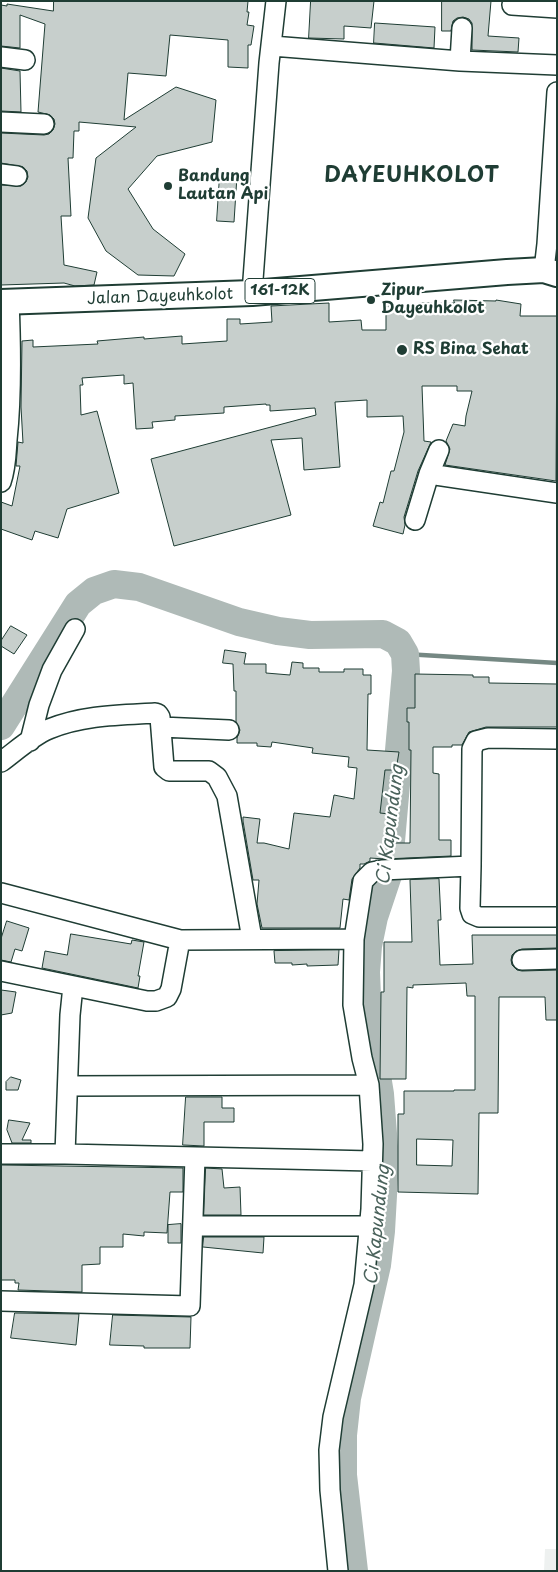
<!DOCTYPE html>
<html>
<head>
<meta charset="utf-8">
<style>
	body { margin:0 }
	#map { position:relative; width:558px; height:1572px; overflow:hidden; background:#fff; font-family:"Playpen Sans",sans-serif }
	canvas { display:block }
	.frame { position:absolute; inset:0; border:2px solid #1f3d34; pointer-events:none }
</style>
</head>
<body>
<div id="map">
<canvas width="558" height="1572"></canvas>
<div class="frame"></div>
</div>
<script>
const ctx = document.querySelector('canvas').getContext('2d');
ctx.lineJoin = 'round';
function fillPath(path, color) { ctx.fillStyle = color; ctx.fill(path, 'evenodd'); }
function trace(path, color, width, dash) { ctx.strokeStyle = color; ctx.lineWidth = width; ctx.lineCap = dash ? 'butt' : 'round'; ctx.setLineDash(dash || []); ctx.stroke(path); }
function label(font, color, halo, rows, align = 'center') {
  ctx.font = font + ' "Playpen Sans",sans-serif'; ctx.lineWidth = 4.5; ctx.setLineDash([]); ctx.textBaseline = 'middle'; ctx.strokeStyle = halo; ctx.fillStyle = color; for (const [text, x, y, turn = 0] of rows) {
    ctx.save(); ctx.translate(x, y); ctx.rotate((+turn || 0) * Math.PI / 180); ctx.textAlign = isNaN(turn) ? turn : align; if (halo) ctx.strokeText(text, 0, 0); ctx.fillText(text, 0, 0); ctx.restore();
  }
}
const built = new Path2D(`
	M545 1549H557V1571H544Z`);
const stream = new Path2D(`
	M405 654 557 663`);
const river = new Path2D(`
	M1 726 78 604 94 591 114 584 139 587 239 622 278 631 310 635 383 634 398 642 405 654 406 671 388 875 374 917 368 946 366 972 368 1021 380 1094 385 1160 381 1231 377 1265 347 1398 343 1435V1475L354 1571`);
const building = new Path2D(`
	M54 1H248L247 12H249L247 25 254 26 251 45H248V68L228 67V40L170 35 166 76 128 73 124 120 176 87 216 100 212 142 157 156 128 189 153 229 185 254 174 276 138 275 106 251 88 218 96 158 136 127 79 122V131H74L73 158H68L71 216H61L64 265 97 272 94 285 75 286 64 283 1 285V185L21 186 26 182 28 177 27 171 23 167 1 163V133L44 135 49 134 53 130 55 124 54 119 50 115 38 112 45 24 20 15V48L1 46V5L7 6V4L53 11Z
	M311 1H374L371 28 344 26V39L309 38Z
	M442 1H491L488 36 519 38 518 52 472 50V23L469 19 463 17 457 18 453 21 451 31H442Z
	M375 23 435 27 434 48 374 43Z
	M1 68 20 71 21 112 1 111Z
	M220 175 237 176 234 222 217 221Z
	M454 300 496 301V300L521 304 520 316H557L556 481 445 465 450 449 446 441 453 424 465 426 466 416 472 391H457V386H422L424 441 431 442 418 471 404 517 405 525 403 534 373 526 380 502 383 503 391 471H394L404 432 403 416 367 417V400L335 402 340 467 304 470 302 438 271 440 291 515 174 546 151 459 316 415 315 408 270 411V405H266V404L224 407V413L175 416V420L152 422 153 428 136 429 133 383 124 384V375L82 378 83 385H80L81 415 97 411 119 493 67 509 58 538 35 531 32 540 1 529V502L12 506 20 466H16L18 442 23 443 21 407 22 341 33 340V347L98 344 97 341 144 337V339L182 336V344L227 341V319H240V324L272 322 271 306 329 303V322L361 320 362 330H386V306H419V303H454Z
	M11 626 27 635 14 654 1 646V641Z
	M225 650 246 653 244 664H266V673L290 675 292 662 303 663V668H319V672H344V669H363V675H371V694H368L367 750 399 752 396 770H385L380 813 389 814 385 843H410L411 750H409V722H407V708H415V674L473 675V677H489V683L557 684V727H486L469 732 462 745H452V747H433V773L439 774V840H451V856L385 859 370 858V861L364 864H360V868L352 879 349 900 343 899 340 928H262L257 904 259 880H253L243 821V817L260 819 257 843H264L289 849 294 813 330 817 334 795 354 799 357 768 348 767 349 757 312 753 313 748 272 742 271 747 257 746V743H237V738L240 730 236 722V691H234L233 664 223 663Z
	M439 879 441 920H438L440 965 473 964 472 935H557V948L522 949 516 951 512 955 511 960 512 965 517 970 522 971 557 970V1020H546L545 997H499L498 1113H479L478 1194 398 1192V1114H404V1091H454V1090H475V996H467L466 983 413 985V988L407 987 406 1079H380L381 992H384V942H412L410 880ZM417 1139 453 1140 452 1166 417 1165Z
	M7 921 29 928 22 951 15 949 11 962 1 960V939Z
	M71 934 131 944 132 940 144 942 138 976H140L138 988 42 968 45 951 67 955Z
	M339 950 338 965 307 966V964L292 965V963H275L274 951Z
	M1 990 16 992 12 1013 1 1015Z
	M11 1077 21 1080 18 1090H6V1082Z
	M186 1097H222V1108H234V1122H204V1146L183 1145Z
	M9 1120 30 1123 22 1140H31V1143H12L7 1130Z
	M1 1165 183 1168V1192H170L167 1233 144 1232V1236L123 1234V1247H100V1264L82 1265V1292L18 1290 19 1283H15V1280H1Z
	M206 1168 222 1169 224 1188 240 1187 241 1215H204Z
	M181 1224V1243H168V1225Z
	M204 1237H264L263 1253 203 1247Z
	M15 1313 79 1314 76 1345 11 1338Z
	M113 1315 191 1317 190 1348H144V1346L110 1345Z`);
const minor = new Path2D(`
	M512 5 557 8
	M272 46 460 61 557 65
	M1 57 25 60
	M460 61 462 28
	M1 122 44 124
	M1 174 17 176
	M544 270 547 244 557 92
	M252 293 269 63 276 1
	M429 474 557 493
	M1 482C6 468 6 454 7 440 12 394 11 348 9 301
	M415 520 429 474 439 450
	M161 727 229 730
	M30 741 39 705 52 670 75 629
	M1 762C16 751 32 736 49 729 83 715 120 715 155 713L158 714 160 717 164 767 169 771H209L217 777 227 796 252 939
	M471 866 472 749 476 741 488 738 557 739
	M1 893 180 940 354 939
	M522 960 557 959
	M1 971 147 1001H156L167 997 171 989 180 940
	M73 986 70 1015 65 1154 372 1161
	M68 1086 369 1085
	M1 1154H65
	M193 1226H369
	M1 1301 190 1306 195 1157
	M338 1571 330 1490 329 1450 333 1417 364 1285 371 1209 373 1144 369 1085 362 1058 353 1005 354 939 363 881 372 872 382 870 471 866 470 908 472 914 479 917H557`);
const major = new Path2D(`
	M1 302 252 293 507 272 544 270 557 274`);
const markers = [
	[168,186,5,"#1f3d34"],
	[371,300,5,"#1f3d34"],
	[402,350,6,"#1f3d34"]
];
const shields = [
	[280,291,70]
];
const shieldNames = [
	["161-12K",280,291]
];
const poiNames = [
	["Bandung",178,177],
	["Lautan Api",178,195],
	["Zipur",381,291],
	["Dayeuhkolot",381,309],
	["RS Bina Sehat",413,350]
];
const streetNames = [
	["Jalan Dayeuhkolot",160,297,-2]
];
const waterNames = [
	["Ci Kapundung",391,825,-83],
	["Ci Kapundung",378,1225,-84]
];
const districtNames = [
	["DAYEUHKOLOT",412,176]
];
fillPath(built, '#eef1f0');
trace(stream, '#758883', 4.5);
trace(river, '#afbab7', 28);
fillPath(building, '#c7cfcc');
trace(building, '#1f3d34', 1);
trace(minor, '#1f3d34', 22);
trace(major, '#1f3d34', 28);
trace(minor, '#fff', 19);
trace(major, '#fff', 24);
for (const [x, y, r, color] of markers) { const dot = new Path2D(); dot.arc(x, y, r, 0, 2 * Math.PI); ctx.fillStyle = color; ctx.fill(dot); trace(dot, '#fff', 2); }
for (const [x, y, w] of shields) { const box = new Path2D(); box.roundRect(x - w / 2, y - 12.5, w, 25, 4); ctx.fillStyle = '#fff'; ctx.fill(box); trace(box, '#1f3d34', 1); }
label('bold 15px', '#1f3d34', null, shieldNames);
label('bold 16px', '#1f3d34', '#fff', poiNames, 'left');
label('16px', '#1f3d34', '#fff', streetNames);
label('italic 18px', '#4a625b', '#fff', waterNames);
ctx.letterSpacing = '1px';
label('bold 21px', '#1f3d34', '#fff', districtNames);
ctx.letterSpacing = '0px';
</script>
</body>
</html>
